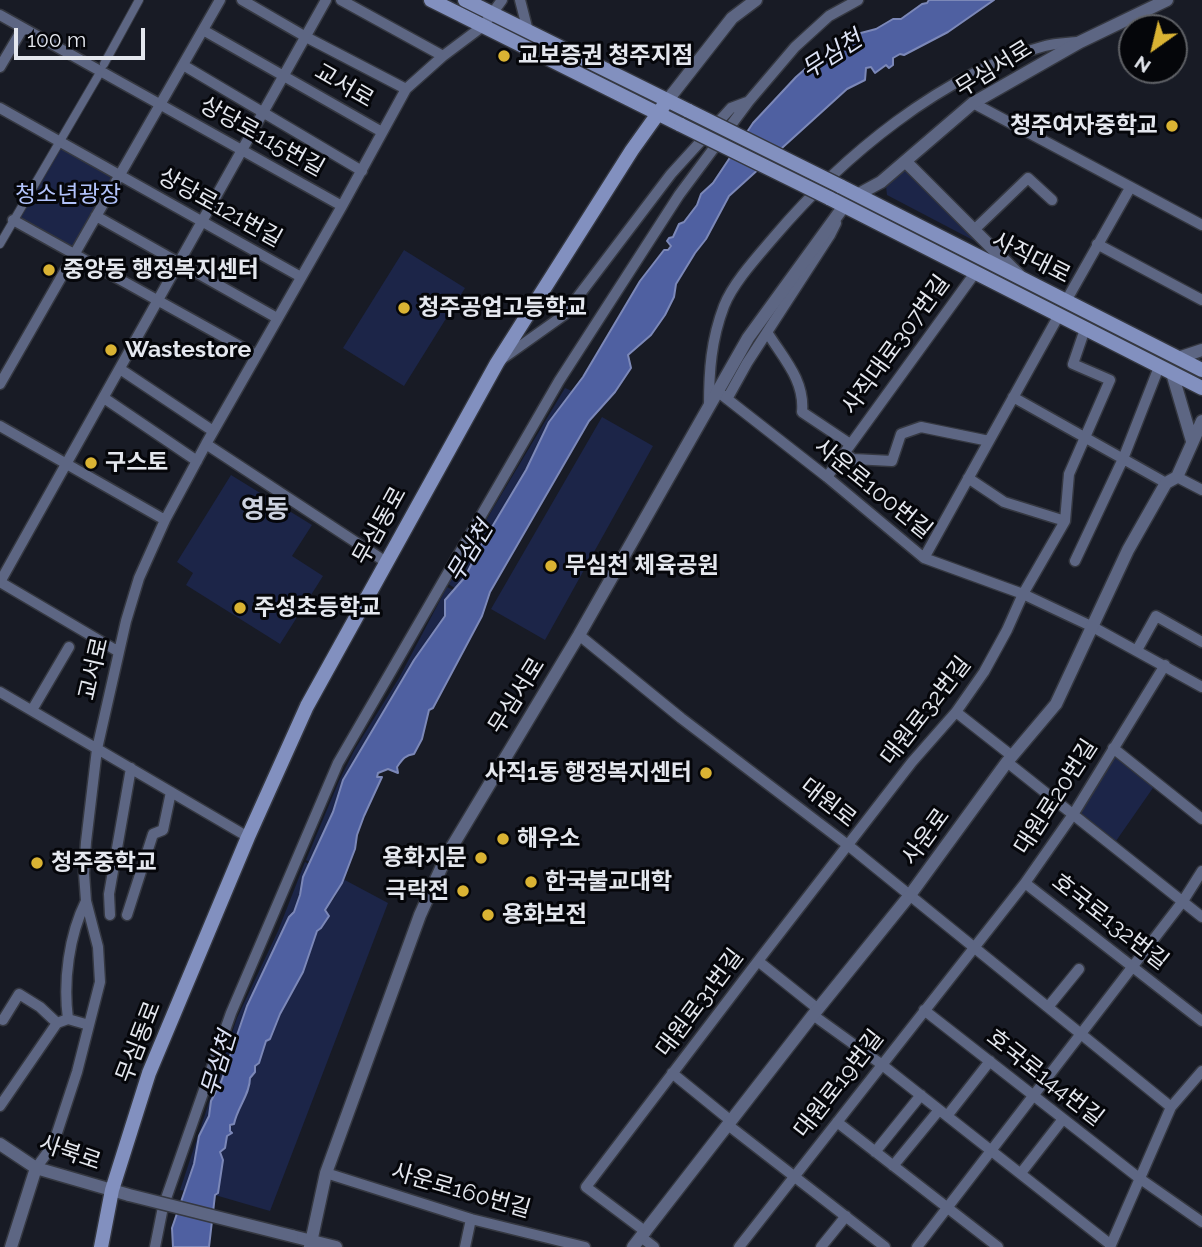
<!DOCTYPE html>
<html>
<head>
<meta charset="utf-8">
<style>
	body { margin:0 }
	#map { position:relative; width:1202px; height:1247px; overflow:hidden; background:#181b25; font-family:Raleway,sans-serif }
	canvas { display:block }
	.north { position:absolute; left:1118px; top:14px; width:70px; height:70px; box-sizing:border-box; background:#05060a; border:2px solid #5e6065; border-radius:50%; rotate:214deg; font-size:19px; font-weight:700; line-height:28px; text-align:center; color:#e4e7ee }
	.north::after { content:''; display:block; margin:auto; width:24px; height:32px; background:#dab333; clip-path:polygon(50% 0,100% 100%,50% 72%,0 100%) }
	.scale { position:absolute; left:14px; top:28px; width:131px; height:32px; box-sizing:border-box; border:4px solid #e4e7ee; border-top:0; padding-left:9px; font-size:21px; line-height:24px; white-space:nowrap; color:#e4e7ee; -webkit-text-stroke:5px #05060a; paint-order:stroke }
</style>
</head>
<body>
<div id="map">
<canvas width="1202" height="1247"></canvas>
<div class="north">N</div>
<div class="scale">100 m</div>
</div>
<script>
const ctx = document.querySelector('canvas').getContext('2d');
ctx.lineJoin = 'round';
function fillPath(path, color) { ctx.fillStyle = color; ctx.fill(path, 'evenodd'); }
function trace(path, color, width, dash) { ctx.strokeStyle = color; ctx.lineWidth = width; ctx.lineCap = dash ? 'butt' : 'round'; ctx.setLineDash(dash || []); ctx.stroke(path); }
function label(font, color, halo, rows, align = 'center') {
  ctx.font = font + ' Raleway,"Noto Sans KR",sans-serif'; ctx.lineWidth = 6; ctx.setLineDash([]); ctx.textBaseline = 'middle'; ctx.strokeStyle = halo; ctx.fillStyle = color; for (const [text, x, y, turn = 0] of rows) {
    ctx.save(); ctx.translate(x, y); ctx.rotate((+turn || 0) * Math.PI / 180); ctx.textAlign = isNaN(turn) ? turn : align; if (halo) ctx.strokeText(text, 0, 0); ctx.fillText(text, 0, 0); ctx.restore();
  }
}
const green = new Path2D(`
	M63 147 117 176 74 252 22 222 19 215 54 152Z
	M905 170 969 226 990 249 887 195 886 186Z
	M404 250 465 288 404 386 343 348Z
	M565 388 572 391 549 422 526 470 480 547 465 577 455 588 448 584Z
	M602 417 653 446 545 640 491 609Z
	M231 475 312 525 292 556 323 576 280 644 186 585 193 573 177 562Z
	M447 587 453 590 445 600V616L414 660 344 780 333 812 309 862 306 860 339 781 355 749 399 678Z
	M1118 757 1155 785 1116 841 1082 814 1081 807 1109 761Z
	M305 862 309 864 294 912 289 917 247 1006 234 1040 221 1082 211 1101 209 1116 199 1136 194 1164 185 1191 180 1190 237 1018 278 931Z
	M343 879 388 903 270 1211 215 1195 218 1192 223 1160 219 1152C238 1117 249 1080 265 1043 269 1033 278 1026 280 1014L303 972 325 910 335 897Z`);
const water = new Path2D(`
	M929 0H994L948 32 904 55 900 54 893 58V65L889 68 886 65 875 73 871 67 866 68 865 80 847 89 729 196 706 239 695 253 676 284 674 297 665 315 651 335 628 355 631 368 615 392 589 421 490 592 482 616 433 708 429 710 422 739 414 754C405 755 402 760 397 767L398 773 388 769 378 773 377 777H382L364 816 357 835 355 849 342 883 325 910 329 916 321 928 317 931 303 972 280 1014 270 1039 266 1041 259 1063 255 1066V1072L250 1078C250 1094 237 1108 234 1124L230 1125V1131L232 1133 227 1136 225 1148 220 1152 223 1160 218 1193 215 1195 209 1247H173L172 1228 194 1164 199 1136 209 1116 211 1101 221 1082 247 1006 289 917 294 912 300 895 303 877 333 812 343 780 414 660 445 616V600L465 577 480 547 526 470 549 422 583 377 640 281 664 250H668L671 246 667 241 669 238 673 237 679 224 684 222 697 205 701 194 713 183 753 123 796 77 813 62 825 59 857 34 876 29 893 19H901L922 4 927 3Z`);
const pedestrian = new Path2D(`
	M104 64 139 0
	M0 244 98 76`);
const minor = new Path2D(`
	M242 0 306 37 406 89
	M341 0 443 56
	M520 0 528 31
	M0 15 342 206
	M203 30 382 132
	M183 65 362 171
	M0 67 23 28
	M973 103 1202 225
	M0 108 301 277
	M96 216 277 318
	M13 220 256 355
	M974 230 1028 178 1052 200
	M1097 244 1202 300
	M1066 301 1130 188
	M767 332C783 358 805 380 802 412L850 444
	M502 359 564 315 671 174 731 108 747 102
	M120 369 213 431
	M0 384 220 0
	M717 391 827 477 924 558 1023 594 1093 627 1202 687
	M1013 397 1166 483
	M104 398 197 461
	M727 399 747 363 830 235 836 223
	M709 406C709 371 711 340 724 306 733 283 757 257 774 237 842 157 942 73 1045 46 1055 43 1067 43 1077 42
	M0 426 165 520
	M206 444 386 562
	M844 453 853 459 892 461 901 434 921 427 989 441
	M827 477 975 273
	M1177 477 1202 490
	M968 478 1004 502 1065 521
	M924 558 1059 315
	M1075 561 1123 459 1159 367
	M0 582 326 0
	M0 582 119 652
	M579 635 681 718 849 846 1171 1107
	M1137 650 1156 616 1202 642
	M0 692 248 837
	M32 710 69 647
	M956 712 1012 756
	M1113 748 1202 819
	M1007 762 1202 917
	M1025 883 1202 1021
	M110 915 109 894 131 768
	M127 915 153 834 163 830 171 792
	M758 961 818 1009
	M1048 1007 1079 969
	M924 1010 1139 1178 1202 1222
	M813 1015 881 1064 1111 1245
	M68 1019C63 981 69 935 86 901
	M3 1020 19 994 40 1007 57 1023
	M672 1073 731 1121
	M0 1106 57 1023 68 1019 89 1025
	M947 1116 990 1061
	M837 1122 998 1247
	M728 1125 885 1247
	M875 1152 921 1095
	M893 1166 939 1110
	M36 1168 53 1145 77 1072 100 982 98 947 86 901 84 873 86 842 97 749 126 621 139 578 165 520 206 444 342 206 406 89 443 56 483 26 502 0
	M326 1173 471 1219 585 1247
	M1021 1173 1063 1119
	M646 1232 586 1187 758 961 912 762 956 712 984 672 1007 630 1023 594 1065 521 1069 474 1110 380 1073 364 1085 329
	M641 1237 654 1247
	M155 1247 163 1207 231 1013 338 763 559 381 679 195 749 101 795 47 829 16 858 0
	M465 1247 471 1219
	M739 1247 1025 883 1074 813 1165 665
	M821 1247 846 1216
	M917 1247 1183 901 1202 871
	M1110 1247 1171 1107 1202 1071`);
const tertiary = new Path2D(`
	M667 101 732 18 756 0
	M906 162 1019 275
	M857 195 881 182 973 103 1080 42 1167 0
	M1178 358 1202 350
	M1172 373 1192 441
	M0 1144 36 1168 129 1195
	M292 1236 336 1247
	M11 1247 36 1168
	M310 1247 326 1173 420 915 447 855 579 635 748 338 844 206
	M633 1247 813 1015 910 895 1007 762 1056 704 1128 550 1166 483 1177 477 1202 421`);
const secondary = new Path2D(`
	M431 0 681 125
	M465 0 689 111
	M840 186 1202 370
	M829 198 1202 388
	M101 1247 112 1190 149 1073 248 837 307 706 497 363 632 150 667 101`);
const tertiaryBridge = new Path2D(`
	M129 1195 292 1236`);
const secondaryBridge = new Path2D(`
	M689 111 840 186
	M681 125 829 198`);
const markers = [
	[504,56,7,"#dab333"],
	[1172,126,7,"#dab333"],
	[49,270,7,"#dab333"],
	[404,308,7,"#dab333"],
	[111,350,7,"#dab333"],
	[91,463,7,"#dab333"],
	[551,566,7,"#dab333"],
	[240,608,7,"#dab333"],
	[706,773,7,"#dab333"],
	[503,839,7,"#dab333"],
	[481,858,7,"#dab333"],
	[37,863,7,"#dab333"],
	[531,882,7,"#dab333"],
	[463,891,7,"#dab333"],
	[488,915,7,"#dab333"]
];
const poiNames = [
	["교보증권 청주지점",518,56],
	["청주여자중학교",1158,126,"right"],
	["중앙동 행정복지센터",63,270],
	["청주공업고등학교",418,308],
	["Wastestore",125,350],
	["구스토",105,463],
	["무심천 체육공원",565,566],
	["주성초등학교",254,608],
	["사직1동 행정복지센터",692,773,"right"],
	["해우소",517,839],
	["용화지문",467,858,"right"],
	["청주중학교",51,863],
	["한국불교대학",545,882],
	["극락전",449,891,"right"],
	["용화보전",502,915]
];
const streetNames = [
	["무심서로",994,69,-32],
	["교서로",344,86,30],
	["상당로115번길",262,137,29],
	["상당로121번길",220,208,29],
	["사직대로",1031,258,27],
	["사직대로307번길",896,345,-54],
	["사운로100번길",873,489,39],
	["무심동로",380,526,-61],
	["교서로",94,669,-77],
	["무심서로",517,696,-58],
	["대원로32번길",926,711,-52],
	["대원로20번길",1056,797,-57],
	["대원로",828,803,38],
	["사운로",926,837,-54],
	["호국로132번길",1110,922,38],
	["대원로31번길",700,1003,-53],
	["무심동로",139,1042,-69],
	["호국로144번길",1045,1078,38],
	["대원로19번길",839,1084,-52],
	["사북로",70,1153,19],
	["사운로160번길",461,1191,16]
];
const parkNames = [
	["청소년광장",68,195]
];
const waterNames = [
	["무심천",832,55,-33],
	["무심천",470,552,-59],
	["무심천",219,1064,-73]
];
const quarterNames = [
	["영동",265,510]
];
fillPath(green, '#1c2548');
fillPath(water, '#4f60a1');
trace(water, '#7c88b8', 2);
trace(pedestrian, '#353841', 10);
trace(minor, '#353841', 13);
trace(tertiary, '#353841', 15);
trace(secondary, '#353841', 17);
trace(pedestrian, '#5d6683', 8);
trace(minor, '#5d6683', 10);
trace(tertiary, '#5d6683', 12);
trace(secondary, '#8290bf', 14);
trace(tertiaryBridge, '#353841', 15, []);
trace(secondaryBridge, '#353841', 17, []);
trace(tertiaryBridge, '#5d6683', 12);
trace(secondaryBridge, '#8290bf', 14);
for (const [x, y, r, color] of markers) { const dot = new Path2D(); dot.arc(x, y, r, 0, 2 * Math.PI); ctx.fillStyle = color; ctx.fill(dot); trace(dot, '#05060a', 2.5); }
label('bold 23px', '#e4e7ee', '#05060a', poiNames, 'left');
label('23px', '#e4e7ee', '#05060a', streetNames);
label('23px', '#b2c3fb', '#05060a', parkNames);
label('italic 24px', '#dde3f6', '#05060a', waterNames);
label('bold 26px', '#cdd2e0', '#05060a', quarterNames);
</script>
</body>
</html>
